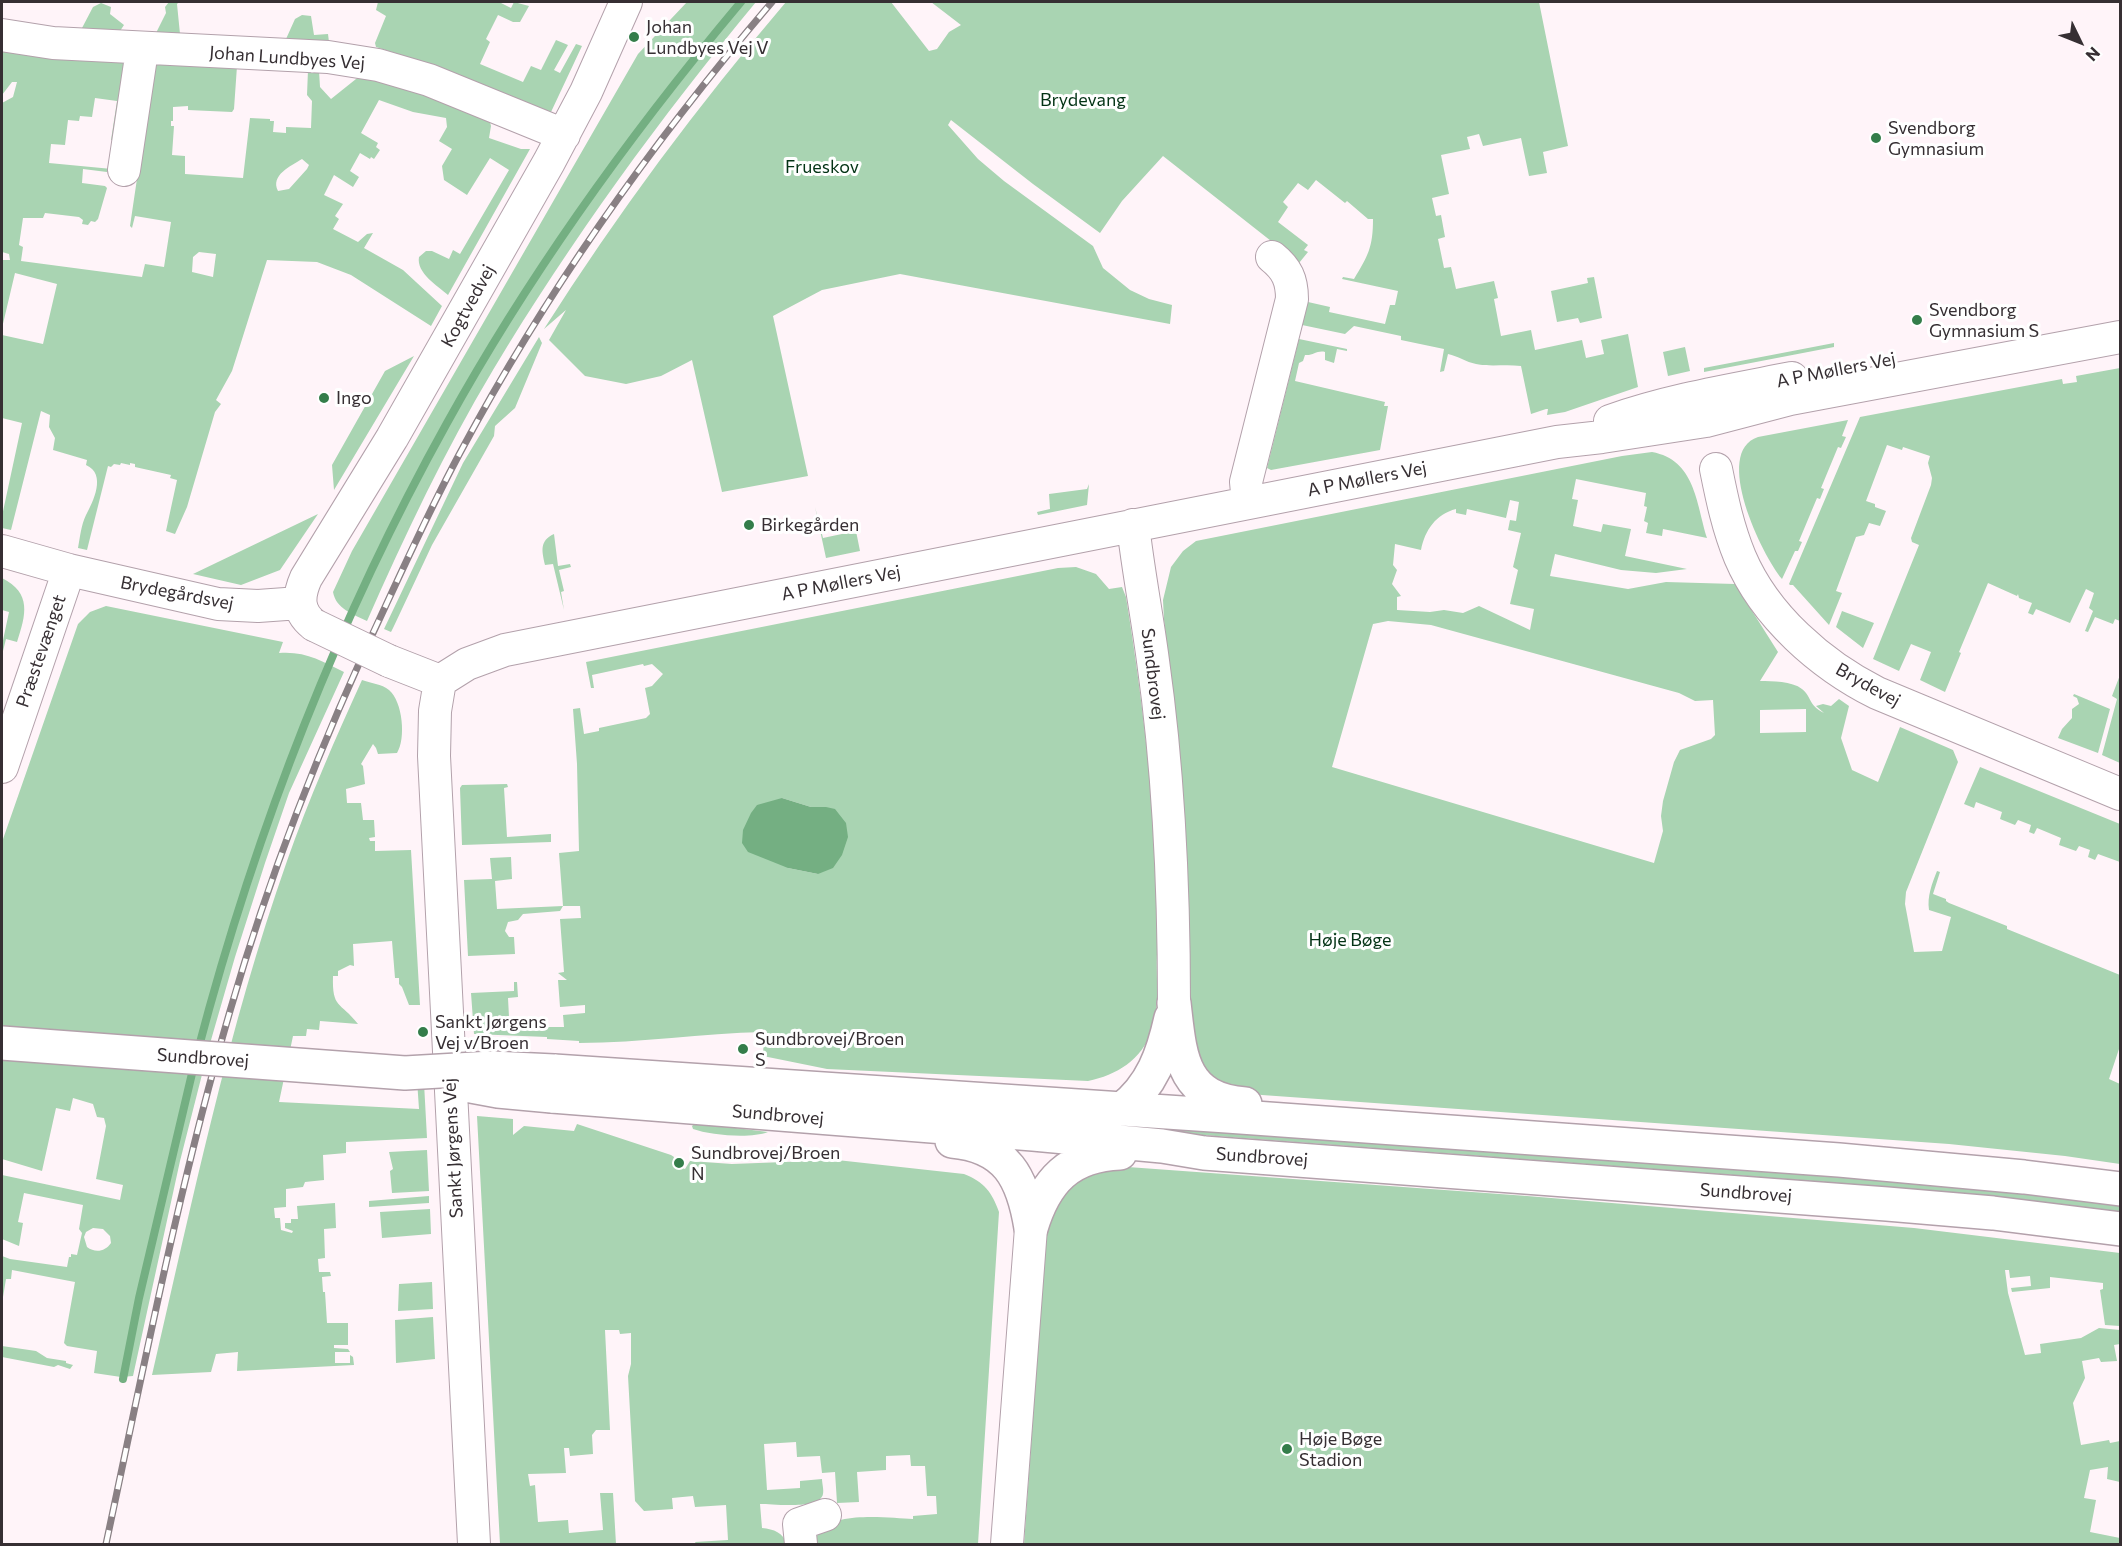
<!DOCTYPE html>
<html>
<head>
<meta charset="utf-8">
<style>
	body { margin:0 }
	#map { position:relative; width:2122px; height:1546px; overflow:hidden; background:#fff4f9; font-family:Commissioner,sans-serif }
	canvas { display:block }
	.frame { position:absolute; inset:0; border:3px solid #362f33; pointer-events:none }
	.north { position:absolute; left:2050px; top:12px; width:60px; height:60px; -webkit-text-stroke:4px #fff; paint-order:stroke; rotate:133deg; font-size:16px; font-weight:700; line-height:24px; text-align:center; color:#362f33 }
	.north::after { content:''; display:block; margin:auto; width:21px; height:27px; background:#362f33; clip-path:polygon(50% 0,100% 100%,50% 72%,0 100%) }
</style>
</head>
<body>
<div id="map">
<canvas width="2122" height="1546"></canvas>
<div class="frame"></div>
<div class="north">N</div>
</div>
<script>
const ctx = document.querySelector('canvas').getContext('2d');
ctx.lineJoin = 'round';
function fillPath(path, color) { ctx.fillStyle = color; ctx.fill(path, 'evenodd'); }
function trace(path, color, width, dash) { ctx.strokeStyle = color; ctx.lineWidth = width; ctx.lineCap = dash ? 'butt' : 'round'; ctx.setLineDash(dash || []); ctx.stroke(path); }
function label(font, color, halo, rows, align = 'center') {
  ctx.font = font + ' Commissioner,sans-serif'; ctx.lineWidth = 6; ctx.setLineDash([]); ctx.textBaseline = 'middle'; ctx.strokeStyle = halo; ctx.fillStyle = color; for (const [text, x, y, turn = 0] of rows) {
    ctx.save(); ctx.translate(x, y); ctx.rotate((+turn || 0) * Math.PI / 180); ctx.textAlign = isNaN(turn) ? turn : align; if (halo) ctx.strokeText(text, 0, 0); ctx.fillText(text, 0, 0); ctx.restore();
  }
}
const green = new Path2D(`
	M169 2H179L177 4 180 34 156 33 166 13 165 7Z
	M378 2H499L511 8 514 2 529 6 520 22H513L498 15 486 39 490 42 480 64 523 82 531 66 541 70 556 40 568 45 554 70 560 73 576 44 582 46 551 112 432 65 376 47 375 43 386 16 376 10Z
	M687 2H756C660 118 571 240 493 370 445 450 405 535 367 621 353 614 336 609 333 592L352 551 638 54Z
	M786 2H891L929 51 937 49 949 32 961 25 931 2H1539L1568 146 1543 152 1547 173 1529 176 1521 138 1483 146 1479 134 1467 137 1470 149 1441 155 1449 194 1432 198 1436 216 1441 215 1445 237 1438 239 1444 268 1451 267 1456 289 1494 281 1498 298 1494 299 1501 336 1531 330 1535 350 1582 340 1586 358 1604 354 1601 340 1628 334 1638 387 1565 412 1547 415 1548 409H1546L1531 414 1521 366C1505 364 1491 367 1476 364 1466 362 1458 356 1448 354L1444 371 1440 372 1444 349 1401 340V336L1354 326 1345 334 1302 325 1308 302 1330 307 1329 312 1385 324 1390 305H1395L1398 291 1342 279 1343 277 1354 279C1368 256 1373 247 1373 219H1368L1347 201 1345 203 1316 180 1308 190 1298 183 1283 202 1288 207 1278 222 1308 245 1304 250 1308 252 1299 263 1163 156 1122 201 1100 233 1033 184 951 120 948 125 978 159 1004 181 1093 246 1103 268 1130 290 1149 299 1172 305 1170 324 900 274 822 290 773 316 808 476 722 492 692 360 661 376 626 384 585 376 549 340 566 310 544 329C617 214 698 105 786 2Z
	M101 3 111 7 110 14 124 25 120 31 82 28 93 7Z
	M302 15 311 16 314 35 328 34 329 42 286 39 295 19Z
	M2 49 130 62 122 142 111 140 117 101 95 98 92 117 80 116 79 121 68 120 65 145 51 144 49 163 112 169 107 170V172L83 169 82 183 105 186 107 188 98 219 95 222 91 221 88 225 82 224 83 220 79 217 45 213 43 218H23L19 245 23 247 21 261 142 277 145 264 164 267 171 222 135 216 132 228 130 226 138 172 148 63 237 66 234 109 232 112 188 110V106L173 107V121H171V126H174L172 155 185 156V174L243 178 250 118 270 119V121H274L273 132 286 133V127L311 128 312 101 307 95 308 70 319 71 320 87 331 99 361 75H368L489 118 491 126 489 138 521 149H530L448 295C438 286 416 273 419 257L426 251H432L449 259 453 250 460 254 509 170 490 158 467 195 444 180 442 166 452 149 439 141 447 127 446 118 413 112 379 100 361 133 378 143 376 147 380 150 374 159 371 157 370 159 360 153 350 171 359 177 353 187 334 175 324 195 343 204 335 216 339 219 333 229 358 242 367 234 373 233 364 248 403 270 442 306 431 326 351 275 317 262 267 260 232 371 216 400 221 404 215 412 187 507 175 534 166 531 177 480 170 478 171 475 135 467V464L130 463V465L121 463 120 465 114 464 111 467 108 466 87 550 78 548C80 538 81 525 86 515 93 502 107 474 86 465L87 460 53 450 55 438 49 427 50 415 41 411 11 530 2 528V516L22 423 2 418V335L43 344 57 284 15 273 2 328V260H10L9 254 2 252V103L13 97 17 82H12L2 95ZM302 159 309 165 307 169 289 189 278 191C270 175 291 166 302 159ZM199 252 216 254 213 277 192 272 193 257Z
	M1594 277 1602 318 1580 323 1578 318 1557 322 1551 291 1588 283 1587 278Z
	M539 337 542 343 515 408 495 426 494 436 432 545 394 626 391 632 384 629 463 463Z
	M1299 339 1347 349V351L1337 349 1334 363 1325 360V352C1317 350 1313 356 1305 355L1303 361 1299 363 1295 381 1385 402 1384 406H1388L1380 450 1271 470 1267 468Z
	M1834 343V347L1704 372V368Z
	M1685 347 1690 371 1668 376 1663 352Z
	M414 356 334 490 332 465 385 371Z
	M2120 368V621L2115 619 2113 624 2095 617 2088 632 2085 631 2093 611 2089 608 2094 593 2086 589 2070 623 2036 609 2033 615 2028 613 2032 603 2019 598 2018 594 2017 596 1988 583 1959 652 1961 653 1945 692 1920 680 1931 652 1911 644 1899 671 1873 659 1919 545 1912 542 1911 538 1931 485 1932 478 1928 463 1930 456 1903 447 1902 450 1887 445 1866 501 1875 504V507L1886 511 1880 526 1869 523 1864 535 1856 537 1836 591 1842 593 1829 625 1793 585H1790L1789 584 1860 417 2062 379 2063 384 2077 382 2076 376Z
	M1848 420 1842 436 1846 437 1841 448 1838 447 1821 488 1824 489 1820 499 1817 498 1799 541 1802 542 1798 551H1795L1782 579C1762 555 1712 452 1758 437Z
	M1652 452C1695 460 1696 502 1707 538L1663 529 1662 536 1646 533 1648 523 1644 521 1647 507 1644 506 1646 493 1576 479 1572 499 1578 500 1573 526 1601 532 1603 524 1631 529 1625 556 1687 569 1656 573 1621 570 1555 554 1550 576 1628 589 1666 582 1735 584 1778 652 1760 681C1772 681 1792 681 1802 689 1812 697 1808 705 1824 713L1816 706 1823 704 1831 706 1839 699 1849 706 1841 738 1852 770 1878 782 1900 727 1953 750 1958 762 1906 892 1905 904 1914 952 1942 951 1951 917 1929 910C1927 896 1932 884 1937 871L1940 872 1933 894 1946 899V901L1949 903 2007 926V929L2120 975V1046L2109 1079 2120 1084V1164L2065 1156 1949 1144 1262 1095 1238 1092 1208 1075 1198 1063 1188 1006 1187 858 1178 741 1164 620 1163 600 1171 567 1183 551 1196 541 1622 456ZM1510 500 1519 502 1516 521 1510 520 1508 530 1521 533 1513 567 1518 570 1510 604 1534 609 1530 630 1479 606 1463 613 1444 610 1430 612 1397 610V597L1401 596 1392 584 1397 570 1393 565 1395 544 1421 550C1425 530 1436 514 1456 509V513L1466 515 1467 509 1506 518ZM1388 621 1431 625 1679 693 1695 701 1713 700 1715 735 1711 739 1680 750 1674 762 1663 801 1661 816 1663 831 1654 863 1332 767 1373 624ZM1806 709V732L1760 733V710Z
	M1089 484 1087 505 1038 515 1037 512 1050 509 1049 494 1087 489Z
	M815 507 823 538 856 531 860 551 826 558Z
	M318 514 280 570 241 585 193 574Z
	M554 534 558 566 570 564 571 567 559 570 564 591 561 592 564 610 553 564 545 565C542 551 539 541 554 534Z
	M1076 567 1096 574 1109 589 1122 587 1126 597C1145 715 1159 834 1157 954 1156 978 1160 1007 1152 1031 1141 1060 1117 1075 1088 1081L827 1069 763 1056 764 1032C702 1033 641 1043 579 1043V1041L547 1039V1037L474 1034 471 993 514 991V982H517L518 997 508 998 509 1017H513L514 1027H564L563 1015 585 1013V1005L560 1007 558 980H567L558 973 564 972 560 919 581 918 580 906H563L560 911 523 914 518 920 508 922 505 931 509 937H514L515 954 468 956 464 880 492 879 490 858 511 857 512 879 495 881 497 909 563 906 559 853 579 851 577 764 573 709 580 708 584 734 599 731V728L646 718 650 714 645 688 652 686 663 674 652 664 644 666 643 664 592 675 594 688H591L586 662 1058 568ZM782 798 811 807H826L818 874 788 868Z
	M2 578C32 593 26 615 17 642L6 639 2 655V645L9 612 2 610Z
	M106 606 283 642 279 653C306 651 321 661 344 672L289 793 265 863 235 957 209 1047 180 1161 133 1376 121 1377 94 1373 97 1351 67 1346 64 1343 75 1282 12 1270 11 1279H6L2 1303V1256L10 1259 67 1267 69 1257H71V1254L77 1255 82 1233 79 1229 83 1205 24 1193 18 1222 23 1223 19 1246 2 1239V1175L120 1200 123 1185 96 1179 106 1126 104 1118 97 1117 93 1104 73 1098 70 1111 56 1108 42 1171 2 1159V842L78 624 90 612ZM93 1228 103 1229 110 1236 111 1243C105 1252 95 1253 87 1247L84 1237 86 1232Z
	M1842 611 1874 623 1863 648 1836 627Z
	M2120 675V763L2102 755 2117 699 2112 696Z
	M362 680C370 683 382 684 389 690 403 702 406 739 397 753L378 754 376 748 373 744 361 764 363 766 365 784 346 789 347 803H361L363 820H374L375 837 369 838 370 841H375V851L411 850 420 1005H409L402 987 399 984V978H395L392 941 353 944 354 966 350 965 338 971V976H333C332 1009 340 1001 358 1024L320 1021 319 1030 307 1029 306 1036H293L279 1102 419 1109 417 1080 424 1083 427 1138 346 1142V1153L323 1155 324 1180 305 1182 303 1187 286 1189V1207L274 1208 275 1218H280L281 1230 292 1233 293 1231 285 1228V1223H291V1219H298L297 1206 335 1203 336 1228 324 1229 325 1258 318 1259 319 1272H330L331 1276 322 1277 323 1292H325L327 1323H348V1345H334V1348L348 1349 350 1352H335V1363H350V1355L353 1357 354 1365 237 1371 238 1352 216 1354 211 1372 152 1375C192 1203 228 1028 287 861 309 799 335 739 362 680Z
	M2074 694 2110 709 2098 753 2058 738 2062 729 2072 718V709L2079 704 2077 698 2073 696Z
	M1980 767 2120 824V862L2098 854 2095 860 2088 857 2090 850 2079 846 2076 851 2059 845 2061 838 2037 828 2034 834 2029 832 2031 825 2018 820 2015 825 2000 819 2002 812 1976 802 1974 808 1964 804Z
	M507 784 508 787 504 788 507 837 551 834V842L462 845 460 788 462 785Z
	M725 1099 1428 1141 2120 1200V1212L1974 1195 1839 1183Z
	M477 1116 513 1119V1135L524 1126 574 1131 577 1124 671 1155 674 1157 672 1164 685 1169 690 1161 732 1164 837 1160 964 1174C984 1182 992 1192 999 1212L978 1544H816C817 1540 816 1534 820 1531 837 1511 889 1518 913 1519V1516L937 1514 936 1496H927L925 1466H911L910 1455 886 1456V1470L857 1472 859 1502 837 1503 835 1472 822 1473 820 1456 797 1457 796 1442 764 1444 767 1490 800 1488V1481L822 1479C822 1483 824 1490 823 1494 820 1510 774 1504 760 1504L762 1528C774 1529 783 1533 787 1544H696L695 1542 728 1540 726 1505 695 1507 693 1496 672 1498 673 1509 644 1511 635 1501 628 1376 631 1364V1333L620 1334 619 1330H605L610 1430H596L592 1435 593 1454 570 1456 569 1448H564L566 1473 528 1474 530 1486 535 1485 538 1522 568 1520 569 1533 603 1530 600 1493H613L616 1544H500Z
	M695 1123 768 1132C750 1139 710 1135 693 1129L692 1126Z
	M427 1150 429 1191 392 1193 390 1171 393 1169 389 1152Z
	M1114 1166 1527 1196 1914 1228 2120 1253V1326L2105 1325 2100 1290 2103 1289V1283L2050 1277V1288L2012 1292 2011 1288 2031 1286 2030 1276 2010 1278 2009 1270H2005L2008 1293 2025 1355 2041 1353 2040 1344 2081 1338 2099 1328 2120 1330V1344L2114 1345 2117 1361 2101 1362 2099 1358 2082 1361 2085 1378 2073 1403 2081 1445 2109 1440 2110 1443 2120 1441V1482L2107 1479 2108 1467 2090 1470 2084 1498 2096 1500 2090 1532 2120 1538V1544H1024L1047 1220 1070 1180Z
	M429 1196V1203L369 1207V1201Z
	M430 1209 431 1234 382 1238 380 1212Z
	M432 1282 433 1309 398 1311 399 1284Z
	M433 1317 435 1359 396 1363 395 1320Z
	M2 1346 36 1351 47 1358 66 1361V1363L73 1365 70 1369 58 1365 54 1367 2 1357Z`);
const water = new Path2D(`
	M782 798 811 807H826L835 809 846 823 848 837 842 855 833 868 818 874 788 868 748 852 742 843 743 830 751 813 757 805Z`);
const stream = new Path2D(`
	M198 1050C255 833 338 619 447 423 530 273 631 133 741 2
	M123 1379 139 1298 194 1065`);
const minor = new Path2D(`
	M2 35 53 43 328 57 378 65 429 80 564 135
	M124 170 141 57V48
	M1610 421C1669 400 1731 390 1792 378
	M1716 469C1722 499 1728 528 1740 557 1765 616 1821 665 1877 693L2120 794
	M1248 503 1246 482 1292 299C1292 280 1287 269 1272 257
	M1133 525C1138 570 1147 615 1153 661 1169 774 1174 888 1174 1003
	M2 551 69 570 218 604 258 606 300 603
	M314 625C297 612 298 596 306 578L392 438 549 162 586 92 626 2
	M389 661 440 681
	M440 681 467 664 505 650 1557 442 1602 437 1706 421 1790 399 2120 337
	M440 681 435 711 434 756 474 1544
	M2 767 69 570
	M801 1544 799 1524 825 1515
	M1007 1544 1031 1228`);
const major = new Path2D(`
	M1174 1003C1180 1055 1181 1099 1245 1104
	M554 1071 1227 1116 1839 1160 2024 1177 2120 1189
	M552 1096 1033 1134 1162 1146 1204 1153 1887 1204 1993 1213 2120 1229
	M1122 1109C1152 1086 1163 1054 1171 1018
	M952 1141C1007 1146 1023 1178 1031 1228
	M1031 1228C1045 1181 1069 1155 1120 1153`);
const rail = new Path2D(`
	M106 1544C144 1366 179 1186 230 1011 270 872 324 736 386 605 410 553 434 501 461 451 547 290 654 140 772 2`);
const minorBridge = new Path2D(`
	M314 625 389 661`);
const majorBridge = new Path2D(`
	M2 1043 405 1073 492 1068 554 1071
	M471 1086 498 1091 552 1096`);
const markers = [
	[634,37,6,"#347d4a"],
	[1876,138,6,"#347d4a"],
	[1917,320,6,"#347d4a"],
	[324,398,6,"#347d4a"],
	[749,525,6,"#347d4a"],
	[423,1032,6,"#347d4a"],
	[743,1049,6,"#347d4a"],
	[679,1163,6,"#347d4a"],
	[1287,1449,6,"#347d4a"]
];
const poiNames = [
	["Johan",646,27],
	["Lundbyes Vej V",646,48],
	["Svendborg",1888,128],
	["Gymnasium",1888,149],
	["Svendborg",1929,310],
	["Gymnasium S",1929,331],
	["Ingo",336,398],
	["Birkegården",761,525],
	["Sankt Jørgens",435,1022],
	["Vej v/Broen",435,1043],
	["Sundbrovej/Broen",755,1039],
	["S",755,1060],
	["Sundbrovej/Broen",691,1153],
	["N",691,1174],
	["Høje Bøge",1299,1439],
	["Stadion",1299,1460]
];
const streetNames = [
	["Johan Lundbyes Vej",287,58,4],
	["Kogtvedvej",468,306,-61],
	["A P Møllers Vej",1836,370,-11],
	["A P Møllers Vej",1367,479,-11],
	["A P Møllers Vej",841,583,-11],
	["Brydegårdsvej",177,593,11],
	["Præstevænget",41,651,-71],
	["Sundbrovej",1153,674,83],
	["Brydevej",1868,685,29],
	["Sundbrovej",203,1058,4],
	["Sundbrovej",778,1115,5],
	["Sankt Jørgens Vej",453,1148,-93],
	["Sundbrovej",1262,1157,4],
	["Sundbrovej",1746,1193,4]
];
const parkNames = [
	["Brydevang",1083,100],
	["Frueskov",822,167],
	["Høje Bøge",1350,940]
];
fillPath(green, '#a9d4b2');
fillPath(water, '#74af82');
trace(stream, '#74af82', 8);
trace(minor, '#b3a1ab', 34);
trace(major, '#b3a1ab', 36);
trace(minor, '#fff', 32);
trace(major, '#fff', 33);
trace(rail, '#898084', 7);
trace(rail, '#fff', 4.5, [14]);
trace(minorBridge, '#b3a1ab', 34, []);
trace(majorBridge, '#b3a1ab', 36, []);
trace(minorBridge, '#fff', 32);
trace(majorBridge, '#fff', 33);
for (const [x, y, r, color] of markers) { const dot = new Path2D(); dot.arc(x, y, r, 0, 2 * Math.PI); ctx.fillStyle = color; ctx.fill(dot); trace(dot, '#fff', 2); }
label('18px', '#362f33', '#fff', poiNames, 'left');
label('18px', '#362f33', '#fff', streetNames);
label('18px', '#033315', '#fff', parkNames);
</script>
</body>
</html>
